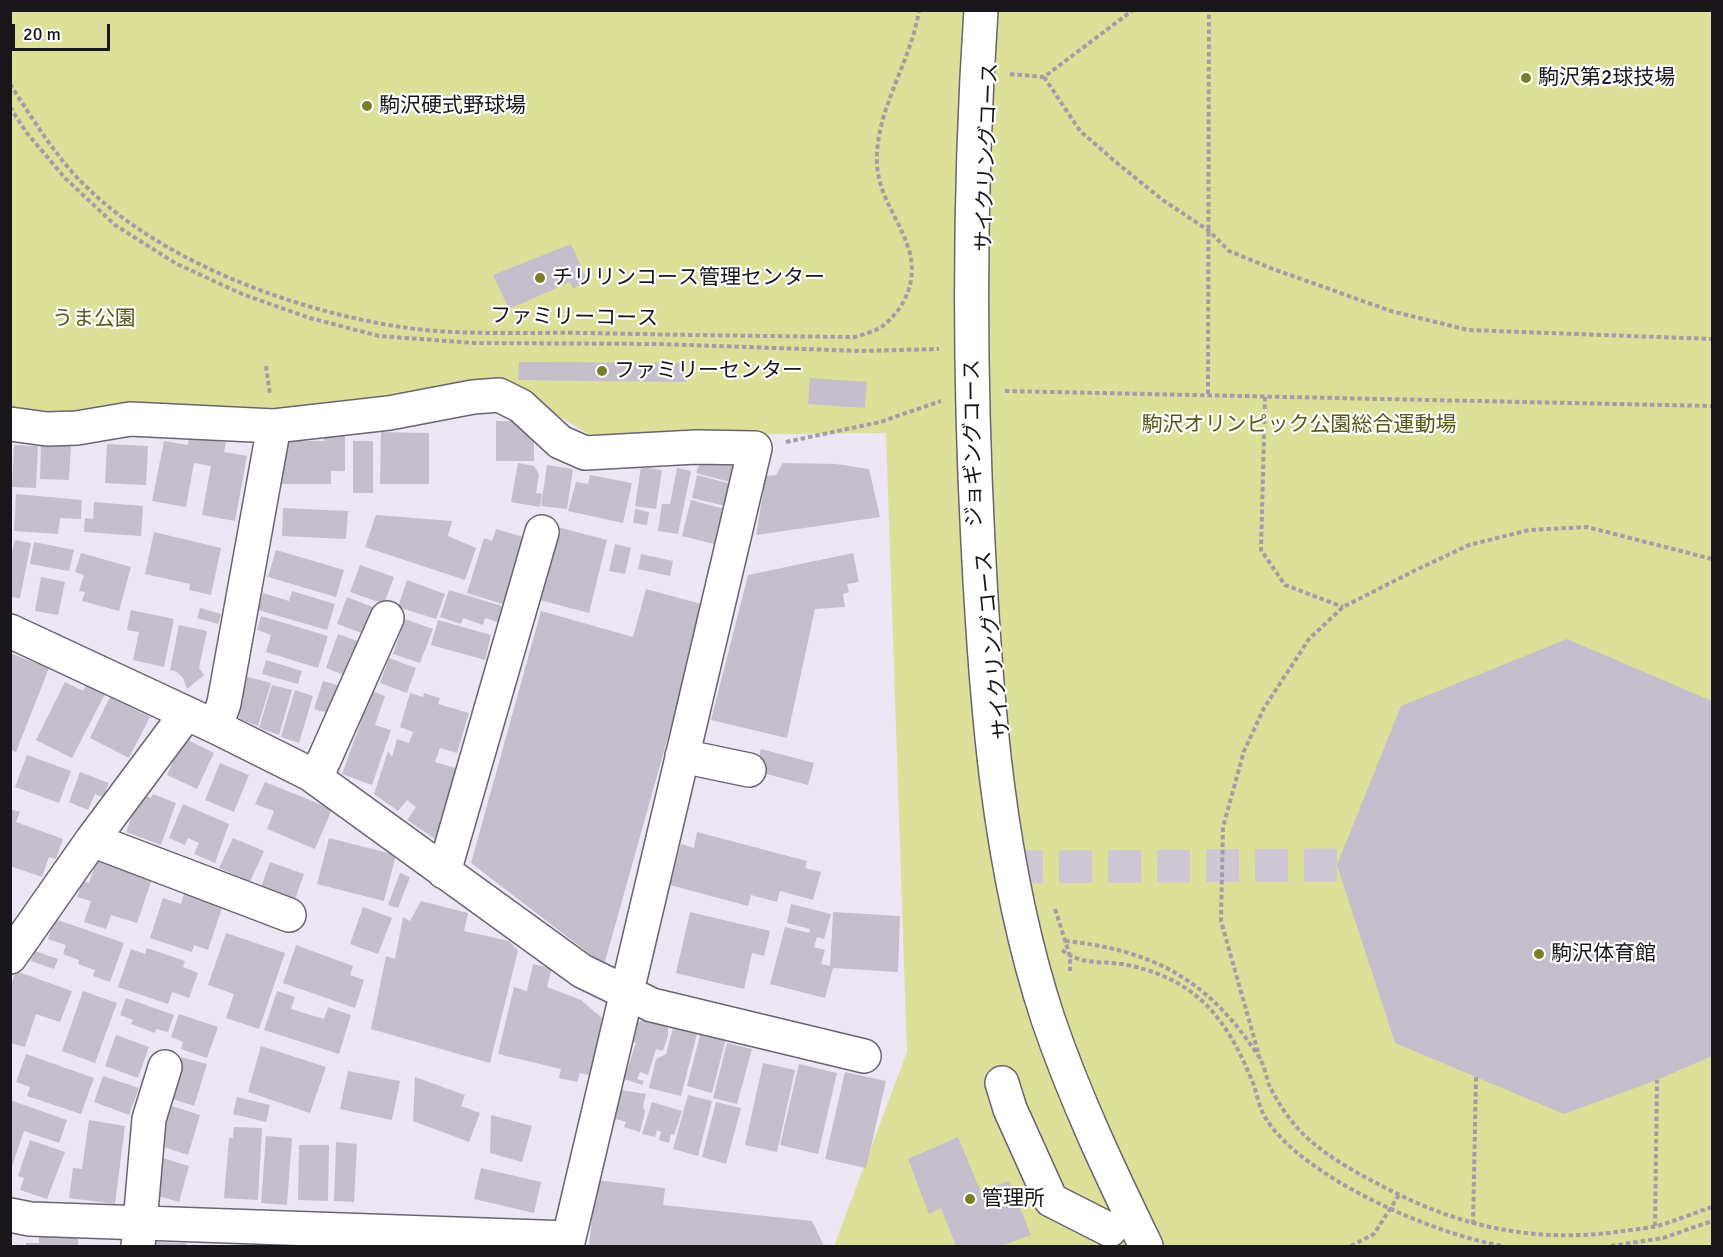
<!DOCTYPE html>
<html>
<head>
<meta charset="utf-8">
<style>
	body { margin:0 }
	#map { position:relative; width:1723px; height:1257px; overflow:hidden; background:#ede7f5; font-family:Signika,sans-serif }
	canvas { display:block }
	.frame { position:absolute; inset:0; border:12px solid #18161b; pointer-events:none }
	.scale { position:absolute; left:12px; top:24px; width:98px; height:27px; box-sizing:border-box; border:3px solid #18161b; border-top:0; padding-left:8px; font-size:18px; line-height:21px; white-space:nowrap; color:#18161b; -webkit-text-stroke:4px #fff; paint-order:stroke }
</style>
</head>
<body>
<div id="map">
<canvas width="1723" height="1257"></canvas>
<div class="frame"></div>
<div class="scale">20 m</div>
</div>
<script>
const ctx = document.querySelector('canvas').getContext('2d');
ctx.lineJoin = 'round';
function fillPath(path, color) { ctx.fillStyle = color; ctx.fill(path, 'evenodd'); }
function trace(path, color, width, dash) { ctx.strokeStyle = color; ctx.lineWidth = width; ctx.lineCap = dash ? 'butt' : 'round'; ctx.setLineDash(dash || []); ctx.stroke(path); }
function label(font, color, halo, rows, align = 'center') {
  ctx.font = font + ' Signika,"Noto Sans JP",sans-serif'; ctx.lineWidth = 4.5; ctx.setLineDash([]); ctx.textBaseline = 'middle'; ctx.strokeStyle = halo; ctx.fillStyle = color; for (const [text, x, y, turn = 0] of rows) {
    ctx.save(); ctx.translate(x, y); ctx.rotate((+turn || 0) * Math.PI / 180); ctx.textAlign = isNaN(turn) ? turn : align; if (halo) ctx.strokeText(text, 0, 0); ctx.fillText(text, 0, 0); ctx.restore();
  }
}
const green = new Path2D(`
	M11 11H1712V1246H834L907 1052 886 433 591 436 509 385 200 421 11 413Z`);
const building = new Path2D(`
	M571 244 587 280 573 289 570 282 509 309 493 275Z
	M519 362 686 363V382L518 380Z
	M810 378 867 382 865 408 808 404Z
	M496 421H521L534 438V461H496Z
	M324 432H345V471H331V484H282V441H324Z
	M381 432 429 433V484H380Z
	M189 435 226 442 224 452 247 456 235 521 202 515 211 466 194 463 186 507 152 501 164 441 188 445Z
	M353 441H373V493H353Z
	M41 442 71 443 69 480 40 479Z
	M107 444 148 446 146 485 105 483Z
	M14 445 38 446 36 488 12 487Z
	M703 455 735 460 730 482 696 473Z
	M518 463 534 466 539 474 536 493 542 494 540 507 511 502Z
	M783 463 836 464 869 469 880 517 756 535 766 476 776 475Z
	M547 465 573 469 567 509 541 506Z
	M641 467 662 470 656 509 635 506Z
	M677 468 691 471 678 534 658 531 662 504H670Z
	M590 475 632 483 623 523 568 511 576 482 588 484Z
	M697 475 731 484 725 506 692 498Z
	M16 494 82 500 81 519 60 518 58 534 14 531Z
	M691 500 724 509 714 544 682 536Z
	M94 502 143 506 141 536 84 532 85 518 93 519Z
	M283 508 348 511 346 539 282 536Z
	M635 509 649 512 647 525 633 523Z
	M376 515 452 521 448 536 476 548 465 580 365 547Z
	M554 526 607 540 589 613 536 599Z
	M496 529 527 538 506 605 467 593 484 538 492 541Z
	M154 532 221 548 211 595 189 590 190 584 145 574Z
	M15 540 31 543 20 598 10 597V560Z
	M34 542 74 550 69 571 30 564Z
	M615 544 631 548 625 574 609 571Z
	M276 550 344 570 336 597 268 577Z
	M81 553 131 567 119 611 82 601 85 592 79 591 84 575 75 572Z
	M853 553 859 582 847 584 849 592 843 594 845 607 815 609 787 738 711 720 748 575Z
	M641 554 673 561 670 576 638 569Z
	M360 565 394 577 384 604 350 592Z
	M41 577 65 582 58 615 35 611Z
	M407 580 445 594 436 619 398 607Z
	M646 589 705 605 604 965 471 863 541 611 633 637Z
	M449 590 505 607 500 623 485 618 483 625 463 618 461 624 440 617Z
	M292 591 335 604 327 630 258 610 263 593 289 601Z
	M347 597 373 607 369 617 376 620 370 636 337 624Z
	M200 608 221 614 218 624 197 618Z
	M131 610 174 619 164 667 133 660 139 632 127 630Z
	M261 616 328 636 318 668 266 652 271 635 257 630Z
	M405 619 433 629 420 663 393 654Z
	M438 620 491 635 485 660 431 645Z
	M179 625 207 631 199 668 204 675 187 689 183 678 177 672 170 670Z
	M338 634 366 644 361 658 351 654 344 675 326 668Z
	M1567 639 1712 701V1056L1657 1080 1564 1114 1395 1043 1337 865 1401 706Z
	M10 653 49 668 16 752 10 750Z
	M389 658 416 668 407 693 380 683Z
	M266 660 302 671 298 684 262 674Z
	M245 676 271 683 258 726 242 720 234 711Z
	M323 681 344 687 336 715 314 709Z
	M65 682 83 691 86 685 105 694 72 758 36 740Z
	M272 685 292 690 279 735 259 728Z
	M295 690 313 696 299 743 281 737Z
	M372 691 385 696 375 725 391 730 372 785 342 774Z
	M410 693 423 697 424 693 440 698 438 704 469 713 457 753 440 748 435 762 459 769 438 841 407 820 416 807 407 800 398 811 374 794 388 751 392 757 397 739 409 743 413 732 400 727Z
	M110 697 150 717 129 758 90 738Z
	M184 738 214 753 197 789 167 775Z
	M761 749 814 763 808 785 755 771Z
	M27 755 71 771 59 803 15 787Z
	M220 763 249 775 234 812 205 800Z
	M80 772 109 783 103 797 95 794 88 810 69 802Z
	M265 782 332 809 315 849 267 829 274 811 255 804Z
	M140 794 151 798 153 794 176 803 161 845 126 832Z
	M183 804 229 824 215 863 194 854 199 843 188 838 185 845 169 838Z
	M10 809 20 812 16 822 63 839 56 859 49 857 42 877 10 866Z
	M697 832 807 861 805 868 821 872 813 900 780 891 777 902 751 895 748 906 670 885 681 844 694 848Z
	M233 838 264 851 250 882 219 868Z
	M329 838 396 855 384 901 317 884Z
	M97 860 152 879 137 923 111 915 106 929 84 922 91 901 77 897 83 881 89 883Z
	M270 862 304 874 295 899 261 887Z
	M400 873 410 877 398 908 388 905Z
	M185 891 223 905 208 950 194 945 192 952 150 938 163 898 181 904Z
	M421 901 468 913 464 931 509 941 518 951 490 1063 371 1029 386 956 395 959 403 917 410 921Z
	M791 904 831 914 824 939 817 937 814 947 825 950 821 964 830 966 833 912 900 916 898 972 833 968 825 998 770 984 785 927 809 933 810 929 787 923Z
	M363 907 392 918 378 954 350 944Z
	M690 912 770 931 764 956 752 953 744 989 676 973Z
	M55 919 124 943 110 982 93 976 95 970 78 964 79 960 63 954 66 945 48 939Z
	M226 933 285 953 259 1029 226 1018 234 994 208 985Z
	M296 945 353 966 350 975 364 980 355 1008 283 983Z
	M147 948 185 961 183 967 198 973 189 998 172 992 168 1004 118 987 131 949 145 954Z
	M35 951 58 959 54 969 31 961Z
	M533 964 552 968 547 987 581 1000 603 1019 589 1075 580 1073 577 1082 559 1078 561 1069 498 1054 514 987 527 991Z
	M16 971 72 991 60 1022 36 1014 25 1047 10 1043V987Z
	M83 991 117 1003 95 1063 62 1051Z
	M277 991 295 997 291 1009 324 1019 328 1007 351 1015 339 1054 264 1030Z
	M126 998 174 1015 168 1032 156 1029 155 1033 131 1024 133 1020 120 1015Z
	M179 1014 218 1027 207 1058 181 1049 183 1042 171 1037Z
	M648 1017 668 1022V1036L663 1051 656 1049 648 1075 640 1072 637 1079 644 1081 642 1085 624 1079 636 1043 632 1041 637 1023Z
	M674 1024 698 1030 681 1096 649 1088 656 1059 666 1054Z
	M701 1031 726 1038 712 1093 687 1086Z
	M116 1035 149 1047 138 1078 105 1066Z
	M727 1043 752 1049 737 1104 713 1098Z
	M261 1046 326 1067 310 1113 248 1092Z
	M26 1054 94 1078 81 1114 27 1096 30 1087 16 1082Z
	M181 1057 207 1064 194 1106 169 1098Z
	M763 1063 795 1070 777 1152 745 1145Z
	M799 1064 837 1073 818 1154 780 1145Z
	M348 1071 400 1081 392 1120 340 1109Z
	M845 1072 886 1081 866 1168 825 1159Z
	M103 1076 139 1088 129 1115 94 1102Z
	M415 1077 465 1095 461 1106 480 1113 469 1142 413 1121Z
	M621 1090 646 1094 643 1106 645 1112 640 1132 624 1127 626 1122 613 1118Z
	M688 1095 712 1101 698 1156 673 1149Z
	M237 1097 270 1105 266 1122 233 1114Z
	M10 1100 67 1120 59 1143 24 1131 11 1169Z
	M652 1102 682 1111 674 1135 671 1134 669 1143 659 1140 661 1132 657 1130 655 1137 642 1134Z
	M716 1102 741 1108 726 1164 702 1157Z
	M169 1105 200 1115 188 1155 157 1145Z
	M491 1115 532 1126 522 1162 490 1153Z
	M89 1120 125 1126 115 1204 69 1198 73 1168 82 1169Z
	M234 1127 262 1128 258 1200 224 1198 229 1138H233Z
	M266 1136 292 1138 287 1205 261 1203Z
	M958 1137 980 1190 1009 1181 1031 1235 1001 1246H956L941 1208 929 1214 908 1159Z
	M30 1140 65 1152 47 1199 20 1190 24 1178 18 1176Z
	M336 1142 357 1144 354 1202 334 1201Z
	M299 1145H329L328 1201 298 1200Z
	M159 1157 189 1166 179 1202 148 1193Z
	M481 1168 541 1182 534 1213 474 1199Z
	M596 1180 665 1188 663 1205 812 1221 824 1246H589Z
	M39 1236 78 1237V1246H26V1243H39Z
	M150 1242 187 1243 186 1246H149Z`);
const minorTunnel = new Path2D(`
	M1010 867 1337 865`);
const path = new Path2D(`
	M1010 74 1044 77 1133 10
	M1044 77 1080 131 1117 163 1164 201 1208 230 1229 251 1273 269 1391 311 1468 330 1712 339
	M10 84C30 115 48 144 72 172 149 258 290 310 401 327 457 336 530 332 588 333 677 335 766 336 855 337 864 334 877 331 884 325 908 305 918 276 908 247 899 219 879 196 877 165 874 112 911 63 919 10
	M10 107 26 132 66 179 115 225 175 263 242 294 310 318 379 336 474 343 660 344 861 351 939 349
	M266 366 270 395
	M1005 391 1712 406
	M1208 394 1209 10
	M1265 397 1261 550 1285 585 1343 607
	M786 442 880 422 941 401
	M1055 909 1070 956V971
	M1065 941C1154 950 1210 981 1259 1057 1265 1066 1266 1078 1270 1087 1278 1103 1289 1119 1301 1132 1325 1156 1355 1172 1384 1187 1457 1226 1533 1243 1616 1232 1629 1230 1644 1229 1657 1226 1675 1221 1694 1213 1712 1207
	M1062 950C1080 965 1100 961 1122 964 1151 969 1178 980 1200 999 1225 1021 1241 1053 1253 1083 1257 1094 1259 1107 1265 1117 1300 1177 1437 1236 1504 1246
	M1260 1059 1221 921 1223 827 1244 751 1264 708 1309 639 1343 607 1418 569 1469 545 1529 530 1587 527 1712 559
	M1473 1224 1476 1077
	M1655 1226 1657 1080
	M1351 1246 1374 1234 1399 1195
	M1611 1246 1663 1238 1712 1221`);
const minor = new Path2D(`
	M981 10C969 187 969 367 978 543 986 702 998 867 1048 1019 1075 1098 1110 1172 1146 1246
	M10 424 47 429 77 428 130 419 274 426 389 413 473 397 499 395 521 406 560 442 585 453 696 447 755 448 567 1246
	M10 631 216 727 310 774 582 971 652 1005 864 1056
	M216 727 224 703 274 426
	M682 756 749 770
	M316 778 387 618
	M92 840 289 915
	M444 872 542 532
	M10 957 92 840 186 714
	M1002 1083 1010 1109 1051 1200 1110 1230
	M10 1215 30 1219 569 1238
	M138 1246 149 1119 165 1067`);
const markers = [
	[1526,78,6,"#7c7e27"],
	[367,106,6,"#7c7e27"],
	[540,278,6,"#7c7e27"],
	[602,371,6,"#7c7e27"],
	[1539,954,6,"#7c7e27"],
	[970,1199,6,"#7c7e27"]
];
const poiNames = [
	["駒沢第2球技場",1538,78],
	["駒沢硬式野球場",379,106],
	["チリリンコース管理センター",552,278],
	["ファミリーセンター",614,371],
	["駒沢体育館",1551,954],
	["管理所",982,1199]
];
const streetNames = [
	["サイクリングコース",988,157,-88],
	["ファミリーコース",574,318,1],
	["ジョギングコース",974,443,-91],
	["サイクリングコース",994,645,-96]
];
const parkNames = [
	["うま公園",94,319],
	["駒沢オリンピック公園総合運動場",1299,425]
];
fillPath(green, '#dce099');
fillPath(building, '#c5bfcd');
trace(minorTunnel, '#cdc8d4', 33, [33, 16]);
trace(minor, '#696470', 36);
trace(path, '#a29da8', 4, [4.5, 3]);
trace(minor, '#fff', 33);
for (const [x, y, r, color] of markers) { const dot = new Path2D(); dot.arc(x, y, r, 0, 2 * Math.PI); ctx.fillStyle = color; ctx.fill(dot); trace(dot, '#fff', 2); }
label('21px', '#18161b', '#fff', poiNames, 'left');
label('21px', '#18161b', '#fff', streetNames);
label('21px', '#575915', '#fff', parkNames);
</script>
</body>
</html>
